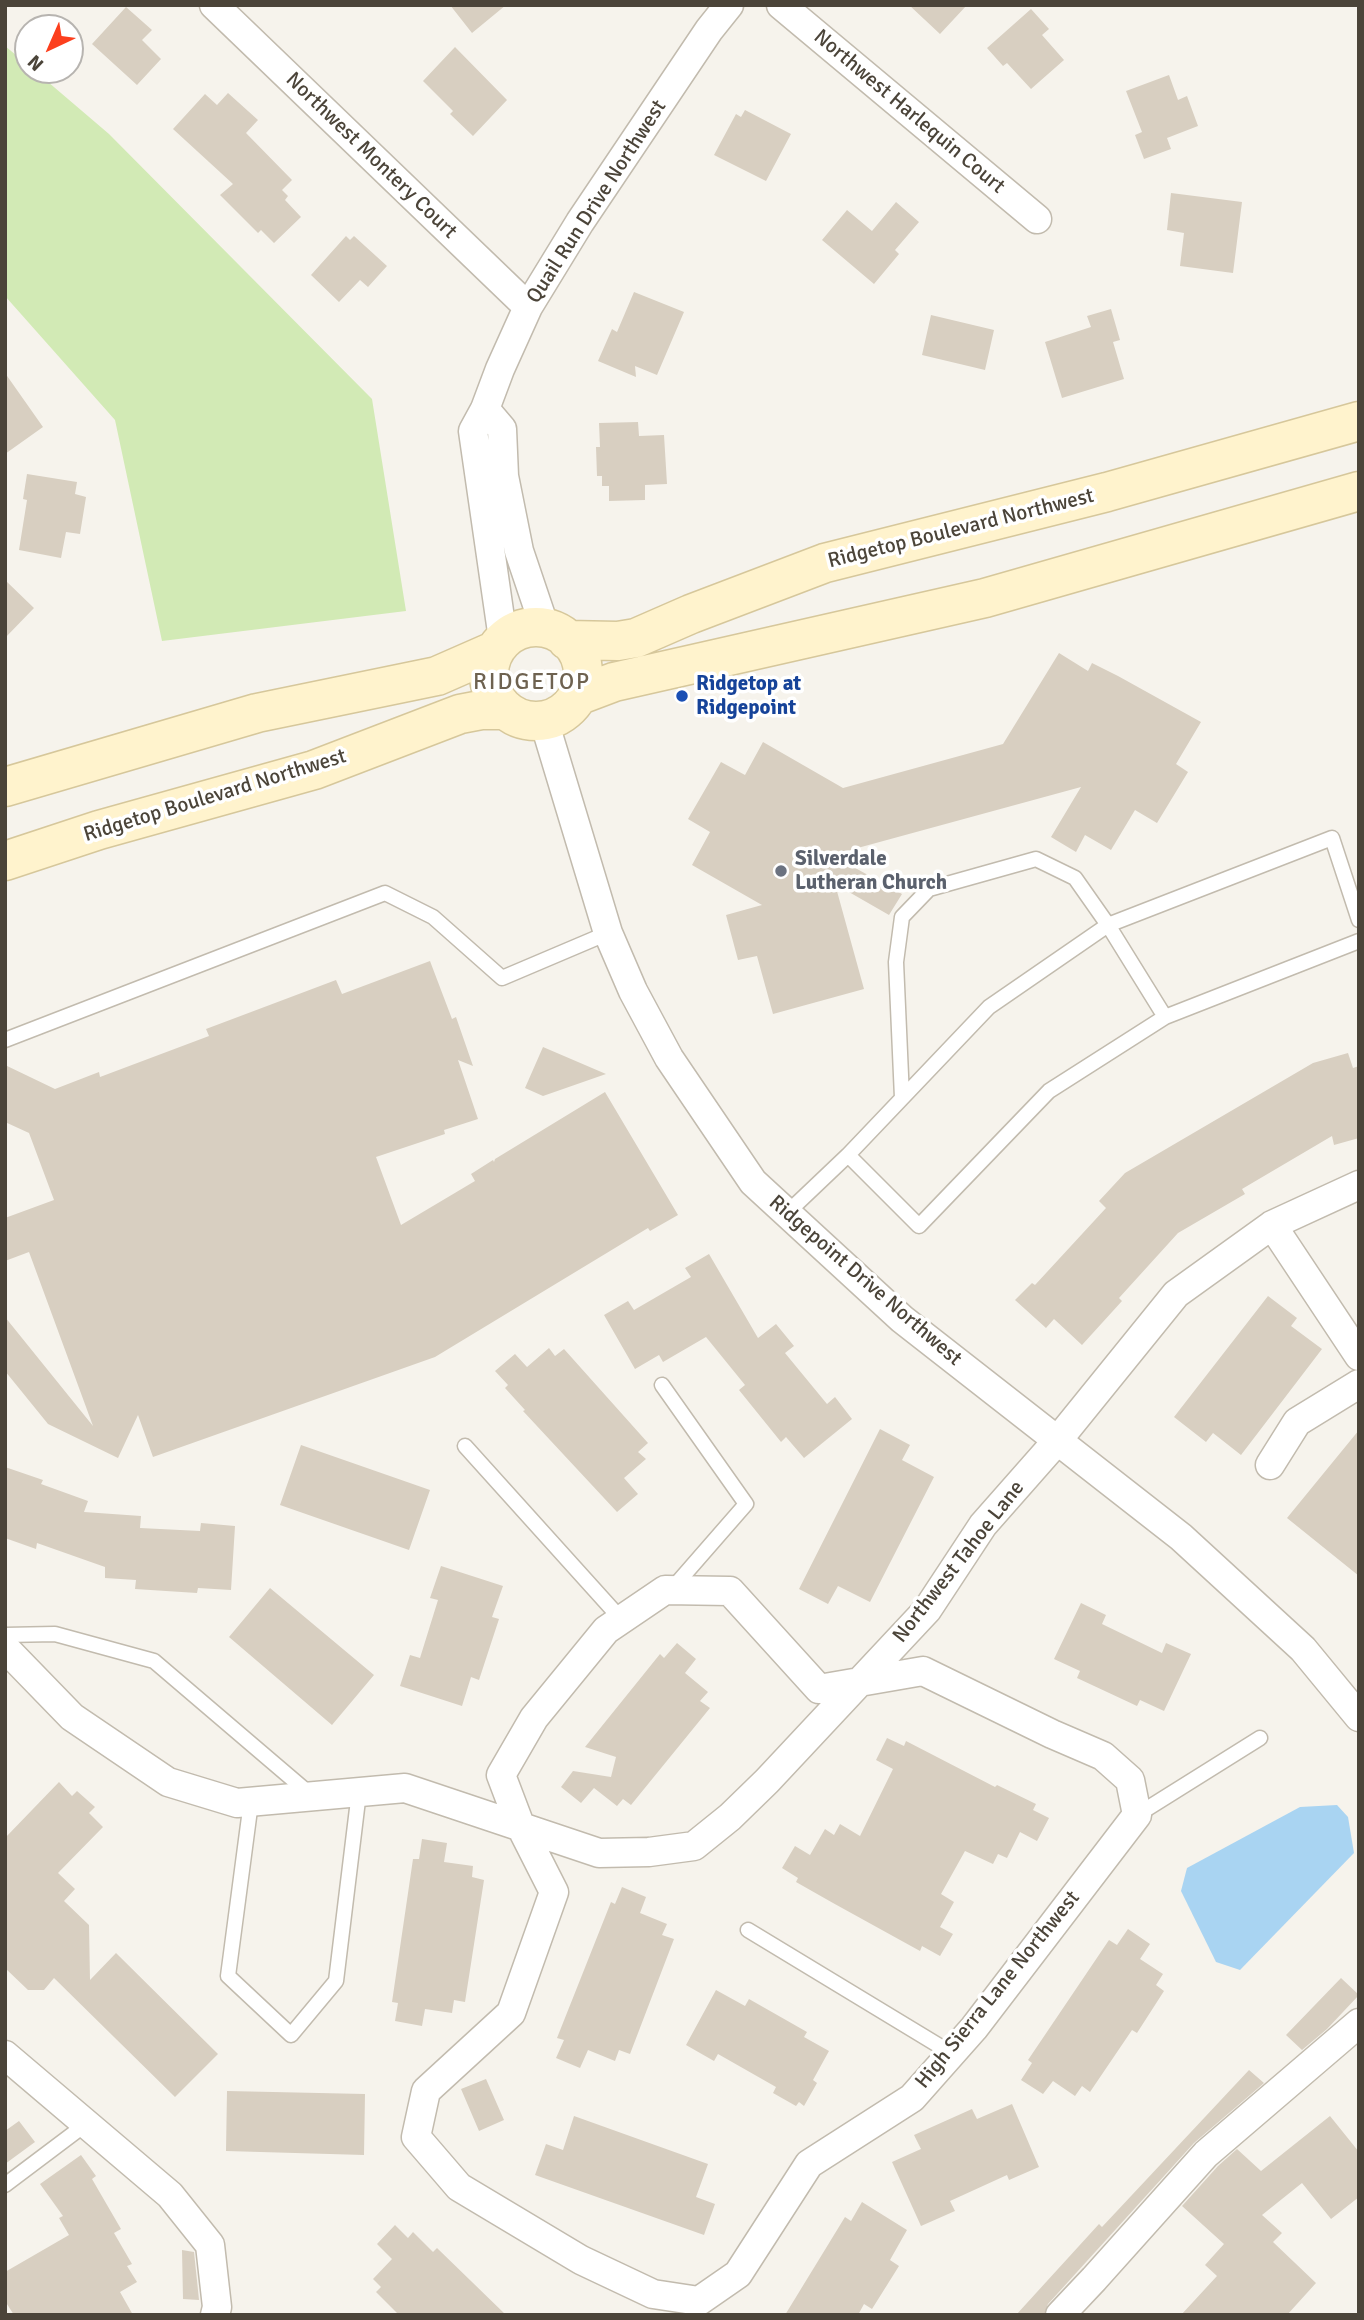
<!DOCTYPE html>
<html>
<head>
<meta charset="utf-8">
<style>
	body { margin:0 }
	#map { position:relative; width:1364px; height:2320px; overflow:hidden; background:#f6f3ec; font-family:Signika,sans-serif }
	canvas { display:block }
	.frame { position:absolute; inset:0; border:7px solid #4b4439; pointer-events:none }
	.north { position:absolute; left:14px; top:14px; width:70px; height:70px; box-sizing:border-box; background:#fff; border:2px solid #b7b4b0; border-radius:50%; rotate:224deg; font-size:19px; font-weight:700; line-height:28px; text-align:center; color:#4b4439 }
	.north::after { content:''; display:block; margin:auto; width:24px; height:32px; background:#fc3f1d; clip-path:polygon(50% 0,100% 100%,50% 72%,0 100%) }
</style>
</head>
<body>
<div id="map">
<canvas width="1364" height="2320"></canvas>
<div class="frame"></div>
<div class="north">N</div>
</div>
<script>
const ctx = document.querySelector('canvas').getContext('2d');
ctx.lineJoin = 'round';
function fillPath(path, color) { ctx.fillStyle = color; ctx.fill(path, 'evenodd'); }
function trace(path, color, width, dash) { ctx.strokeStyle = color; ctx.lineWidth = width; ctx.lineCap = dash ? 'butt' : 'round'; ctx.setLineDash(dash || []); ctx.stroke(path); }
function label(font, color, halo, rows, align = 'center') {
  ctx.font = font + ' Signika,sans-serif'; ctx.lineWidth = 7; ctx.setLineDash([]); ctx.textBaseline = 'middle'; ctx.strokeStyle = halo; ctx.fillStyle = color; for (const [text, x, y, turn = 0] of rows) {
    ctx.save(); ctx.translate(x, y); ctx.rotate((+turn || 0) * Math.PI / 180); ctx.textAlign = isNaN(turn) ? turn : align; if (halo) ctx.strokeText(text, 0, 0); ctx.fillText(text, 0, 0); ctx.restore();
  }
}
const green = new Path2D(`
	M5 46 28 65V70H34L109 134 372 399 406 611 162 641 115 420 5 296Z`);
const water = new Path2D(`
	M1337 1805 1348 1817 1354 1853 1240 1970 1216 1962 1181 1891 1187 1868 1300 1807Z`);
const building = new Path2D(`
	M450 5H506L472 33Z
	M909 5H967L940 34Z
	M126 7 152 30 142 40 161 59 137 85 92 44Z
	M1031 9 1049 29 1042 35 1064 60 1031 89 1007 63 1003 66 987 48Z
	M455 47 507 100 473 136 450 114 453 111 423 81Z
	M1169 75 1178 100 1187 96 1198 126 1167 138 1171 149 1144 159 1135 135 1142 132 1126 91Z
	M228 93 258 120 246 133 292 180 282 190 288 196 285 200 301 217 274 243 261 230 258 233 220 195 233 184 173 129 205 94 217 105Z
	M745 110 791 134 766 181 714 155 736 114 741 117Z
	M1171 193 1242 202 1233 273 1180 266 1184 233 1167 230Z
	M896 202 919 222 895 250 899 254 874 284 822 240 847 210 872 231Z
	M346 236 350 240 354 236 387 266 368 287 360 280 339 302 311 275Z
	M634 292 684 312 657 375 635 366 636 377 598 361 612 329 617 332Z
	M1111 309 1120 340 1113 342 1124 379 1062 398 1045 342 1091 327 1087 316Z
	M931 315 994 330 985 370 922 355Z
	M5 373 43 427 5 454Z
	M638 422 639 436 664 435 667 484 645 485V500L609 501V486H602V476H597L596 447H600L599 423Z
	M27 474 77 482 75 494 86 497 80 534 66 532 61 558 19 550 27 500 23 499Z
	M5 580 34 608 5 638Z
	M1059 653 1088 671 1092 663 1118 676 1201 722 1176 764 1188 772 1157 823 1135 810 1111 850 1085 835 1076 852 1051 837 1081 787 832 855 902 894 889 915 835 884 864 989 773 1014 757 956 738 960 726 915 762 905 692 865 710 832 688 819 721 762 745 775 763 742 843 788 1003 744Z
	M430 961 452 1019 456 1017 473 1066 458 1060 478 1119 444 1130 445 1134 376 1157 401 1225 475 1181 471 1174 493 1160 494 1162 495 1159 605 1092 678 1215 650 1231 648 1228 435 1357 153 1457 138 1415 118 1458 48 1424 5 1371V1317L93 1426 29 1252 5 1261V1218L54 1200 29 1133 5 1122V1065L55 1089 99 1072 100 1077 209 1036 206 1029 336 980 342 994Z
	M543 1047 606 1074 543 1096 525 1088Z
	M1348 1053 1353 1068 1359 1066V1138L1334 1145 1332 1136 1242 1189 1245 1194 1178 1233 1119 1298 1122 1301 1082 1345 1054 1319 1046 1328 1015 1300 1032 1283 1035 1285 1106 1208 1099 1201 1125 1173 1313 1063Z
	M709 1254 758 1338 776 1324 794 1346 785 1353 827 1404 835 1397 852 1419 804 1458 786 1437 781 1442 739 1390 745 1385 706 1337 663 1362 659 1355 635 1369 604 1315 628 1301 634 1310 691 1277 685 1268Z
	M1268 1296 1297 1318 1291 1326 1322 1349 1241 1455 1213 1433 1206 1442 1174 1417Z
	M549 1348 555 1356 564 1349 648 1443 638 1452 646 1459 624 1478 638 1494 617 1512 523 1411 525 1410 505 1388 508 1385 495 1371 515 1354 527 1367Z
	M880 1429 910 1445 902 1460 934 1477 870 1602 838 1586 828 1604 799 1589Z
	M1359 1430V1576L1287 1518Z
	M301 1445 430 1490 409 1550 280 1505Z
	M5 1467 43 1480 41 1484 88 1501 84 1512 141 1516 140 1528 200 1531 201 1523 235 1526 231 1590 198 1588 197 1593 135 1589 136 1580 105 1578V1567L37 1543 36 1549 5 1538Z
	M441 1566 503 1586 492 1617 499 1619 479 1680 471 1677 462 1706 400 1686 410 1655 420 1658 438 1600 430 1598Z
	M270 1588 374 1675 332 1725 229 1637Z
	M1081 1603 1106 1615 1102 1624 1162 1653 1166 1643 1191 1654 1164 1711 1140 1700 1137 1706 1077 1678 1080 1671 1054 1659Z
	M677 1643 696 1659 685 1673 708 1692 700 1701 710 1708 631 1805 623 1799 617 1806 594 1788 581 1803 561 1787 573 1771 611 1777 616 1757 585 1747 660 1654 664 1658Z
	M887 1738 904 1746 906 1741 995 1787 997 1785 1036 1804 1033 1810 1049 1818 1037 1841 1020 1832 1007 1858 998 1854 993 1864 965 1851 941 1894 954 1902 940 1927 953 1934 940 1956 922 1946 920 1951 833 1903 796 1882 798 1878 782 1868 795 1846 810 1855 825 1829 834 1835 840 1824 860 1836 893 1769 876 1760Z
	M59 1782 72 1796 77 1791 95 1807 89 1813 103 1827 58 1873 75 1889 64 1901 89 1925 90 1980 116 1953 218 2054 175 2097 54 1978 44 1990H28L5 1968V1838Z
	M422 1839 447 1843 444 1862 473 1866 472 1877 484 1880 465 2002 454 2000 452 2013 425 2009 422 2026 395 2021 398 2003 392 2002 413 1859H419Z
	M622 1887 646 1897 640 1913 667 1924 662 1935 674 1939 630 2054 619 2050 615 2061 588 2050 580 2068 556 2058 564 2040 557 2038 611 1902 615 1904Z
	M1128 1929 1150 1944 1140 1959 1163 1974 1156 1985 1164 1991 1137 2033 1132 2030 1090 2092 1082 2086 1075 2096 1053 2081 1043 2094 1021 2080 1032 2063 1028 2060 1109 1940 1117 1945Z
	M1341 1978 1359 1995 1327 2029 1302 2050 1286 2035Z
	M716 1990 745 2006 749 1999 807 2032 804 2037 829 2051 813 2080 817 2083 804 2106 799 2102 796 2106 773 2093 776 2087 718 2054 714 2061 686 2045Z
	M1249 2070 1264 2083 1194 2143 1048 2304 1044 2315H1016L1099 2224 1102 2227Z
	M486 2079 504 2120 479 2131 461 2089Z
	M227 2091 365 2094 364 2155 226 2151Z
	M1012 2104 1039 2167 1009 2180 1007 2175 950 2201 955 2211 921 2226 892 2162 921 2149 914 2135 972 2109 977 2119Z
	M574 2116 708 2164 696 2197 715 2204 704 2235 535 2175 546 2144 563 2150Z
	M1330 2116 1359 2152V2197L1331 2219 1302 2183 1262 2215 1282 2233 1273 2242 1316 2283 1287 2315H1181L1217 2276 1205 2265 1224 2244 1182 2206 1218 2166 1237 2149 1261 2171Z
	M19 2121 35 2142 5 2164V2131Z
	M81 2155 96 2176 92 2179 121 2229 114 2233 132 2264 127 2266 137 2282 120 2292 133 2315H14L5 2301V2272L69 2235 59 2218 63 2216 40 2184Z
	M862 2202 907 2230 890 2260 899 2266 872 2309 864 2304 858 2315H785L845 2217 851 2221Z
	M395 2225 408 2238 413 2232 433 2252 437 2248 506 2315H399L376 2292 381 2287 373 2279 392 2259 377 2244Z
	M182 2250 194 2252 199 2300 183 2299Z`);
const lane = new Path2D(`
	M5 1040 385 893 433 917 502 978 608 933
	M902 1098 896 962 902 917 929 889 1036 859 1075 878 1108 925 1165 1017
	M848 1155 919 1226 1049 1091 1165 1017 1359 941
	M787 1213 848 1155 989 1007 1108 925 1332 838 1359 920
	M662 1385 746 1504 671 1590
	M465 1446 621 1619
	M5 1635 55 1634 154 1661 311 1795
	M251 1802 228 1976 291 2035 336 1981 359 1792
	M1137 1815 1260 1738
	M748 1930 951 2053
	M5 2185 86 2124`);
const street = new Path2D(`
	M214 5 528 307
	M781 5 1037 219
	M485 409 502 429 504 476 519 551 545 628
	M503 639 473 431 485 409 500 369 528 307 580 222 709 30 729 5
	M544 721 608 933 633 991 669 1058 753 1182 902 1319 1181 1537 1303 1649 1359 1717
	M1272 1225 1359 1356
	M1270 1465 1297 1422 1359 1384
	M665 1590 730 1591 819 1689 923 1671 1052 1734 1103 1756 1130 1780 1137 1815 974 2028 912 2098 809 2164 738 2274 699 2301 653 2294 581 2260 459 2187 416 2137 426 2091 511 2013 554 1892 520 1825 501 1775 534 1718 606 1630Z
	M5 1648 72 1717 168 1782 237 1803 405 1788 599 1853 649 1852 694 1846 730 1817 767 1781 927 1610 983 1525 1057 1441 1176 1294 1272 1225 1359 1185
	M5 2055 170 2195 210 2245 217 2307 215 2315
	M1060 2315 1094 2279 1206 2154 1359 2023`);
const secondary = new Path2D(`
	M489 674a47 47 0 1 1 94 0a47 47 0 1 1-94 0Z
	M567 640 618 641 636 638 691 614 825 563 1107 492 1359 421
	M577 696 614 682 985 598 1359 491
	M5 787 257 713 437 676 494 651
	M5 861 99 830 314 770 460 714 481 710H505`);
const markers = [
	[682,696,7,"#1a4fb4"],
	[781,871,7,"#6b7280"]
];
const streetNames = [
	["Northwest Harlequin Court",909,112,40],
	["Northwest Montery Court",371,156,44],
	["Quail Run Drive Northwest",597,202,-57],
	["Ridgetop Boulevard Northwest",961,529,-14],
	["Ridgetop Boulevard Northwest",215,796,-17],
	["Ridgepoint Drive Northwest",865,1281,41],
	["Northwest Tahoe Lane",959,1562,-52],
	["High Sierra Lane Northwest",998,1990,-51]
];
const transitNames = [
	["Ridgetop at",696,684],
	["Ridgepoint",696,708]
];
const worshipNames = [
	["Silverdale",795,859],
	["Lutheran Church",795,883]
];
const neighbourhoodNames = [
	["RIDGETOP",532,683]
];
fillPath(green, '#d2eab5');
fillPath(water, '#a9d4f2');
fillPath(building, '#d8cfc1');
trace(lane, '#c2bbae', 17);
trace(street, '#c2bbae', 31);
trace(secondary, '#d6c79b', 41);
trace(lane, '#fff', 14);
trace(street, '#fff', 28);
trace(secondary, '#fff3cd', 38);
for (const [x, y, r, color] of markers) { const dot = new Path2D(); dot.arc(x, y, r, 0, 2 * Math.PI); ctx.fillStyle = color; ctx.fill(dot); trace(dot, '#fff', 2.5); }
label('21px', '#4b4439', '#fff', streetNames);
label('bold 21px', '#164399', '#fff', transitNames, 'left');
label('bold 21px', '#5b616d', '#fff', worshipNames, 'left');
ctx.letterSpacing = '2px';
label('23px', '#6e6250', '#fff', neighbourhoodNames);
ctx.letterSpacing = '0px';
</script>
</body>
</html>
